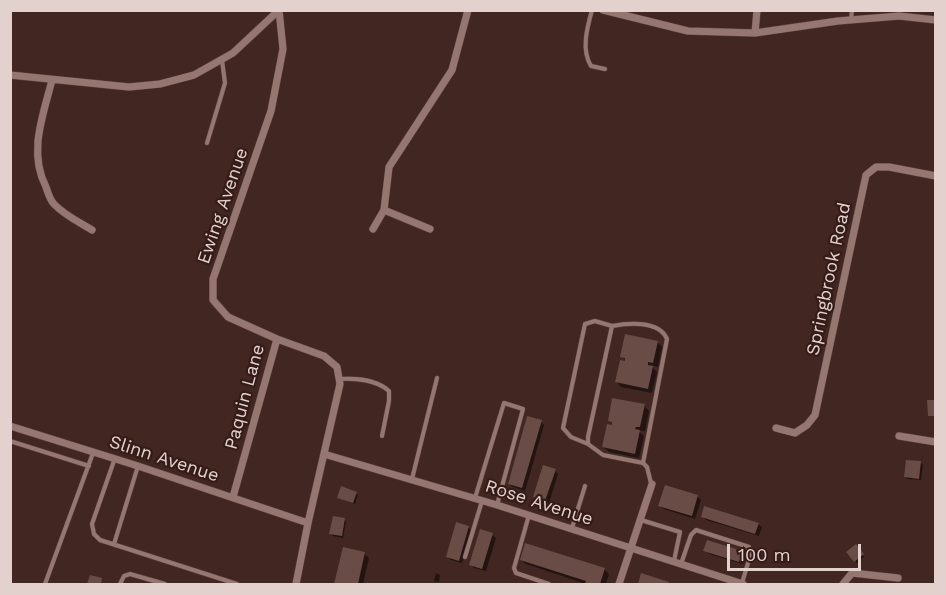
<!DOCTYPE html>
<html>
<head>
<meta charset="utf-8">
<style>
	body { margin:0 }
	#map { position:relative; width:946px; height:595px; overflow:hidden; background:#412621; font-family:"Work Sans",sans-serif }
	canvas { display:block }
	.frame { position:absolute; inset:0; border:12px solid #e3d1cd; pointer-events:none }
	.scale { position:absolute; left:727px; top:544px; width:134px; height:27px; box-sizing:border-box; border:3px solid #e3d1cd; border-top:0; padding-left:8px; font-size:18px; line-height:21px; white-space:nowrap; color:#e3d1cd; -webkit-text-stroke:4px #361c18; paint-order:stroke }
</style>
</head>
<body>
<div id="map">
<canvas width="946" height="595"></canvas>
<div class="frame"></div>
<div class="scale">100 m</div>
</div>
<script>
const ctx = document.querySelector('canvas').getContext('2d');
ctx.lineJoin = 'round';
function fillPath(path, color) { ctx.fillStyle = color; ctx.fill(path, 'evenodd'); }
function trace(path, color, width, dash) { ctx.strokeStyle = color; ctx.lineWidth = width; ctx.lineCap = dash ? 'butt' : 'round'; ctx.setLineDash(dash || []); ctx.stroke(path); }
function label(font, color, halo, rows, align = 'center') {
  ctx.font = font + ' "Work Sans",sans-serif'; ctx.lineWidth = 4.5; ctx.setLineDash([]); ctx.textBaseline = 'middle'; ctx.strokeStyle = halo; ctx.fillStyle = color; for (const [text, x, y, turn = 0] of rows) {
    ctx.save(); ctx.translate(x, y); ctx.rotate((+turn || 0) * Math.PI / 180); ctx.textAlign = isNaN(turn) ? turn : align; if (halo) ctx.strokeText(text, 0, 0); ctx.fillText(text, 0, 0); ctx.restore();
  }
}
const shadow = new Path2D(`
	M657 342 662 347 658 367 650 365 657 372 652 393 621 387 617 382 629 363 622 356Z
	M644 406 649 411 645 431 637 430 644 436 639 458 609 452 604 447 616 427 609 420Z
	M541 422 544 425 525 491 513 487 509 484Z
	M921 463 923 465 921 480 908 479 906 477Z
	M555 470 558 474 549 503 538 500 535 496Z
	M666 487 698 497 701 500 695 519 664 509 660 506Z
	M356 493 358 495 355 504 339 498Z
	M703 517 758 524 762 527 759 536 706 520Z
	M344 520 346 522 343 538 333 536 331 534Z
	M468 527 472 531 462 563 451 560 448 557Z
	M492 535 496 538 486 571 474 568 471 564Z
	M855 546 864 557 857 563 848 552Z
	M344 549 364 554 369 558 363 584H336Z
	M705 551 742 552 745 556 743 564 709 554Z
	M521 560 604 569 609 574 606 584H586L526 564Z
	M436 573 440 575 439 582 434 581Z`);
const building = new Path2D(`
	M625 334 658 341 653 363 648 362V365L653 366 648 389 615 382 620 360 625 361V358L620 357Z
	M612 398 645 404 640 427H636L635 429 640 430 635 454 602 447 607 424 612 425V422L608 421Z
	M927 400H936V416H928Z
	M527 416 542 420 522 488 508 484Z
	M906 460 921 461 919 479 904 477Z
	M543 465 556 469 545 501 533 497Z
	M665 485 698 495 692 516 658 506Z
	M341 486 357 492 353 503 337 498Z
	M704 506 759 523 755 534 701 517Z
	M333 516 345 518 342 536 329 534Z
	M456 522 469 526 459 561 446 557Z
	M480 529 493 533 482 569 469 565Z
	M707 540 743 551 739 562 703 551Z
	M525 543 605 568 600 584H585L586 581 520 560Z
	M856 544 864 554 854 562 846 552Z
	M343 547 365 552 358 584H334Z
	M641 573 669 582 668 584H638Z
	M90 575 102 578 101 584H87Z`);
const service = new Path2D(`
	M592 10C587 28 581 50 591 66L605 69
	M851 20 852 10
	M207 143 225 83 222 60
	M340 379C356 378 377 380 389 391V401L382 436
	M10 441 89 466
	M588 444 571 437 563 428 585 324 595 321 612 326
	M115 458 92 524 94 534 100 540 237 584
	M643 463 603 455 588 444V437L612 326C628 323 659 320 667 339L643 463 647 467 651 483
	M412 479 437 378
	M475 498 504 403 523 409 497 505
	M529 515 514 568 516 573 549 584
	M641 520 680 532 674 561
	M572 528 585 486
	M114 544 138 466
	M465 557 482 501
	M681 564 691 535 696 530 749 547 751 553 742 583
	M45 584 93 453
	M120 584 124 576 130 574 165 584`);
const minor = new Path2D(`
	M279 10 283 49 271 111 213 279V300L228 317 277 339 324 356 337 367 340 384 308 523 296 584
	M603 10 688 31 755 33 838 21 899 16 936 20
	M755 33 757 10
	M10 75 129 87 160 84 194 75 233 53 279 10
	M52 80C43 116 28 152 46 187 48 193 50 200 54 204 64 215 79 222 92 230
	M384 210 430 229
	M373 229 384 210 389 167 452 70 468 10
	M10 426 138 466 308 523
	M776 428 795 433 807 425 815 415 866 175 876 167H889L936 176
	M899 436 936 442
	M324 454 497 505 743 584
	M233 497 277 339
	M619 584 652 484
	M843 584 852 573 898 578`);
const streetNames = [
	["Ewing Avenue",223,206,-71],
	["Springbrook Road",829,279,-78],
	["Paquin Lane",245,397,-75],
	["Slinn Avenue",164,459,18],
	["Rose Avenue",539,503,18]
];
fillPath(shadow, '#0007');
fillPath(building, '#694c46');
trace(service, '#5c4541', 5);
trace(minor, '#5c4541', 8);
trace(service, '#967670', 4);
trace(minor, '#967670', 7);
label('18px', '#e3d1cd', '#361c18', streetNames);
</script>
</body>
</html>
